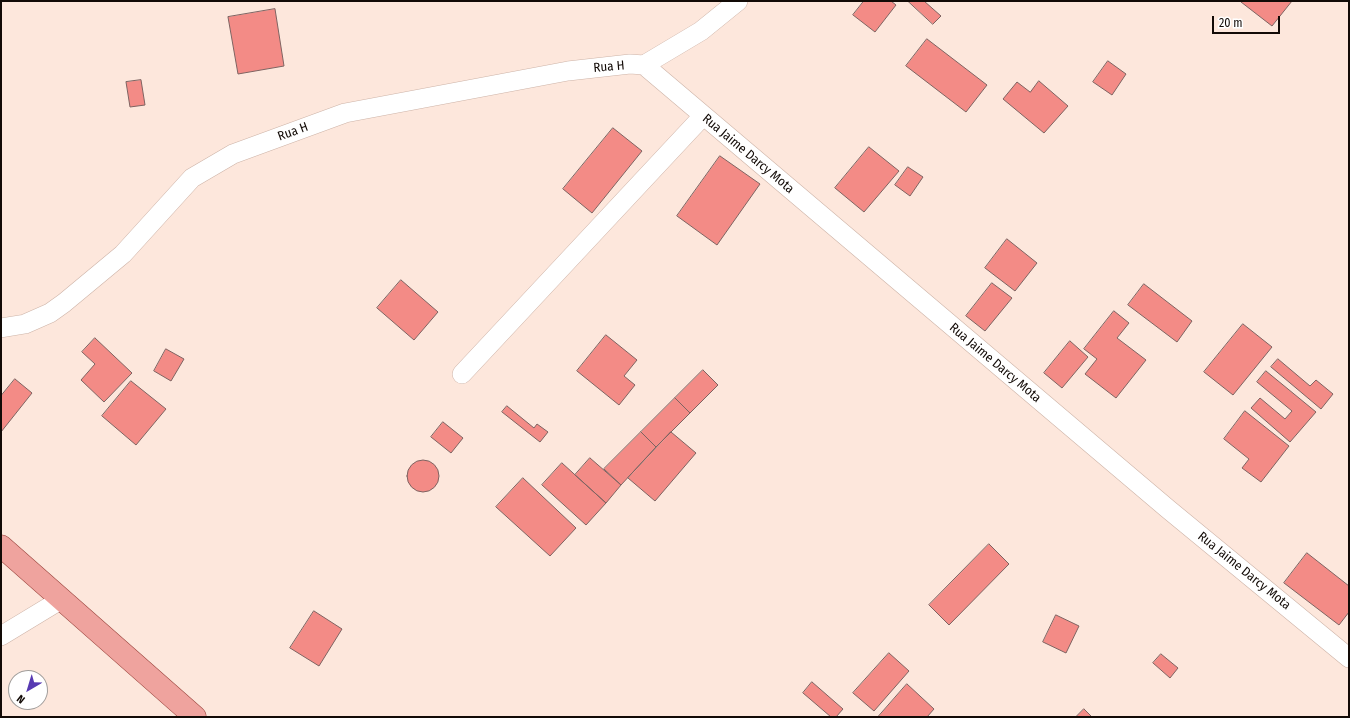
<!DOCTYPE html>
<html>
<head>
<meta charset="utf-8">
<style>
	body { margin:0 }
	#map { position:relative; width:1350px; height:718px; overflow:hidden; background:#fde7dc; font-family:"Fira Sans Condensed",sans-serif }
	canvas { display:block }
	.frame { position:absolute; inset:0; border:2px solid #120a06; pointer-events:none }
	.north { position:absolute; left:8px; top:670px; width:40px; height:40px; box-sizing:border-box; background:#fff; border:1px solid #a09d9b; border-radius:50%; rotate:218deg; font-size:11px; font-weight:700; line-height:16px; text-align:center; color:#120a06 }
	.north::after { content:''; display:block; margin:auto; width:14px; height:18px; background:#573ab2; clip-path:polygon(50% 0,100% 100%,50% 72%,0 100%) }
	.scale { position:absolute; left:1212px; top:16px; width:68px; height:18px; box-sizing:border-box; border:2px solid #120a06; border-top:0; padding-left:5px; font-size:12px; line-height:14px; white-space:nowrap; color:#120a06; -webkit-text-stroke:3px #fff; paint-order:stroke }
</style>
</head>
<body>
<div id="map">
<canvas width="1350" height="718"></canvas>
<div class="frame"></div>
<div class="north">N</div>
<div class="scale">20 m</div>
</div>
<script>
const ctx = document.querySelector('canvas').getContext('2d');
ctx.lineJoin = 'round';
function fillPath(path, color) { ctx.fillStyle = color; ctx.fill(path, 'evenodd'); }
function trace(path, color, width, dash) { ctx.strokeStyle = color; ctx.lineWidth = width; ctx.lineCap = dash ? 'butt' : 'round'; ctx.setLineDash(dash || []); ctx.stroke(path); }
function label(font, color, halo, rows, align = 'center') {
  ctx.font = font + ' "Fira Sans Condensed",sans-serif'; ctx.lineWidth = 4; ctx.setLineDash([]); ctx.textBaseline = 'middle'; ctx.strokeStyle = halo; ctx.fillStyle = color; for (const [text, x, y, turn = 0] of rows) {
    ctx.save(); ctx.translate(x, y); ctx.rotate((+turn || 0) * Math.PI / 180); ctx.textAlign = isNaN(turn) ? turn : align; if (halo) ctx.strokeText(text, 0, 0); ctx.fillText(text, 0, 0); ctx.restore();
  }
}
const building = new Path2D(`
	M864 1H891L896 5 875 32 853 15Z
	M908 1H924L941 16 933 24Z
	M1241 1H1292L1272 26 1241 2Z
	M275 9 284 66 238 74 228 17Z
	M927 39 987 85 966 112 906 66Z
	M1108 61 1126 74 1112 95 1093 82Z
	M141 80 145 105 130 107 126 82Z
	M1039 81 1068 106 1044 133 1003 99 1017 82 1030 92Z
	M613 128 642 151 592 213 563 189Z
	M869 147 899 171 864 212 835 188Z
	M720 156 760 184 717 245 677 216Z
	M908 167 923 177 910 196 895 185Z
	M1007 239 1037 263 1015 291 985 268Z
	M401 280 438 312 414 340 377 308Z
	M992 283 1012 298 985 331 966 316Z
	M1144 284 1192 321 1177 342 1128 305Z
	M1114 311 1129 323 1117 338 1146 360 1116 398 1085 374 1097 359 1084 349Z
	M1243 324 1272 347 1233 395 1204 372Z
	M606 335 637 360 624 376 635 385 619 405 577 371Z
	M95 338 132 373 104 402 81 380 95 364 82 352Z
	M1070 341 1088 357 1062 388 1044 373Z
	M166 349 184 359 171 381 154 371Z
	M1278 359 1310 386 1316 380 1333 394 1321 409 1271 367Z
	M703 370 718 385 690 413 675 398Z
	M1266 371 1316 412 1290 442 1251 408 1260 398 1285 419 1292 411 1257 382Z
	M15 379 32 393 1 432V396Z
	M131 381 166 409 136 445 102 416Z
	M675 398 690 413 656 447 641 432Z
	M507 406 534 428 537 424 548 432 540 442 502 412Z
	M1245 411 1289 446 1261 482 1242 468 1249 459 1224 439Z
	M443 422 463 438 451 453 431 437Z
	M641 432 656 447 621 485 604 469Z
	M671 432 696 453 655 501 628 478Z
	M590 458 621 485 606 503 575 475Z
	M407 476a16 16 0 1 1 32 0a16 16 0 1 1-32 0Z
	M562 463 606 503 586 525 542 485Z
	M523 478 576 528 550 556 496 507Z
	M989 544 1009 564 949 625 929 605Z
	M1307 553 1349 586V612L1339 625 1284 583Z
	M314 611 342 629 319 666 290 648Z
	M1056 615 1079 626 1066 653 1043 642Z
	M889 653 909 671 874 711 853 693Z
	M1161 654 1178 668 1170 678 1153 663Z
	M812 682 843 709 836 717H831L803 693Z
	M907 684 934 709 927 717H878Z
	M1084 709 1092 717H1076Z`);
const street = new Path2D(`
	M644 65 1168 509 1349 658
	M644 65 701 31 738 1
	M1 328 25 324 50 313 64 303 123 254 192 178 233 154 345 113 568 71 630 64 644 65
	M462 374 703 116
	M1 636 62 599`);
const primary = new Path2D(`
	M1 546 195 717`);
const streetNames = [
	["Rua H",609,67,-5],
	["Rua H",293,132,-20],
	["Rua Jaime Darcy Mota",748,154,40],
	["Rua Jaime Darcy Mota",995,363,40],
	["Rua Jaime Darcy Mota",1244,571,39]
];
fillPath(building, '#f38b86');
trace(building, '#7e6361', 1);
trace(street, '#cdb3a7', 20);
trace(primary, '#9a463f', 23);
trace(street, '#fff', 19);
trace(primary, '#efa39e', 22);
label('13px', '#120a06', '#fff', streetNames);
</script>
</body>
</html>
